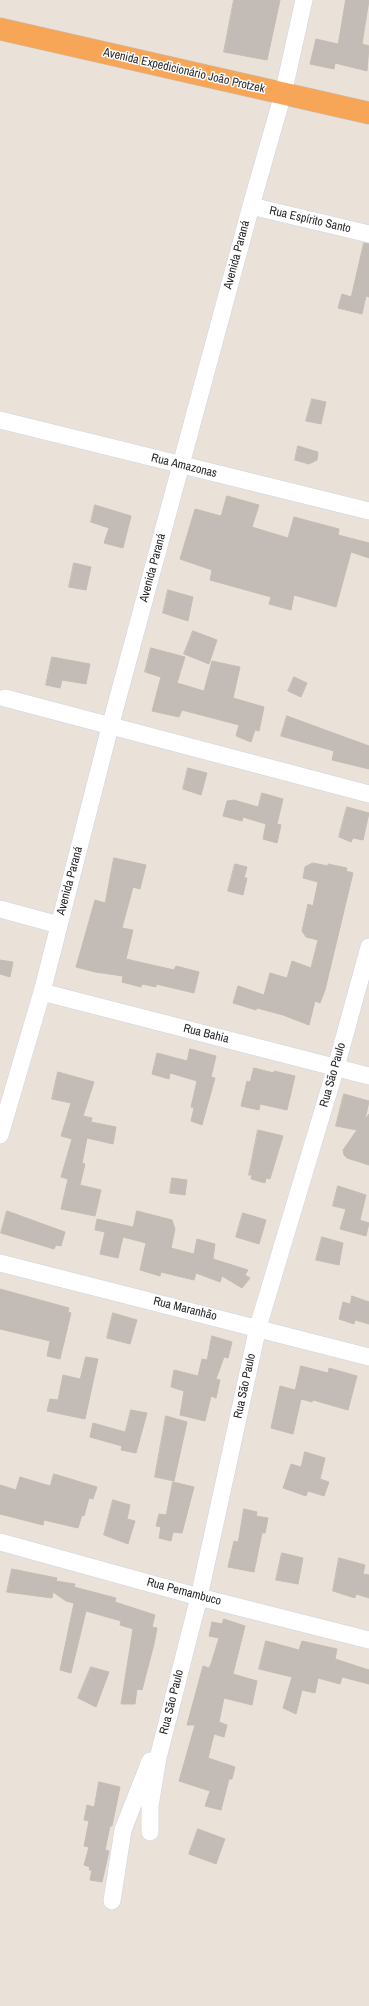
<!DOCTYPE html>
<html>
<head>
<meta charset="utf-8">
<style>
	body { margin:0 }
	canvas { display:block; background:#eae1d9 }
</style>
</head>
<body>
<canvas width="369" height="2006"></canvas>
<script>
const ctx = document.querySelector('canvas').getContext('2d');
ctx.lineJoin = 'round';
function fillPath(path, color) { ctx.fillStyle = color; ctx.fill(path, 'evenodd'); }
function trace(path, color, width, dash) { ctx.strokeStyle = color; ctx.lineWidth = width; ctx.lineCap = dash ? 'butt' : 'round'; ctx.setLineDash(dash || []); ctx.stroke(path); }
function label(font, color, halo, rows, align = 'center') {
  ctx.font = font + ' "Archivo Narrow",sans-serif'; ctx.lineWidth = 3; ctx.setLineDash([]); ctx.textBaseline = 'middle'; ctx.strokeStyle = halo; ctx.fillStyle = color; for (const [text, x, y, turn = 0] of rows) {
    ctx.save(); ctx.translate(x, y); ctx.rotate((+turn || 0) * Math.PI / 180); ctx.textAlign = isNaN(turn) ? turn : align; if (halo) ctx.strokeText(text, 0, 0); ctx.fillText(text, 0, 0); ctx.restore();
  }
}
const building = new Path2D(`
	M234 0H280L267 60 224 52Z
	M346 0H369L362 44 369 46 367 71 335 63 334 69 310 64 316 39 338 44Z
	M364 243 369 244V297L366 296 362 314 338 308 342 294 351 297Z
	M312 399 326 402 321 424 306 421Z
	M298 446 318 452 317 460 309 464 295 460Z
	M227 496 259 505 252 527 288 538 294 517 339 529 338 535 369 543V558L351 552 336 607 294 595 291 610 269 604 271 597 210 580 212 570 180 559 195 509 221 516Z
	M95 505 131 516 123 548 104 543 109 528 91 522Z
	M74 563 91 567 86 590 69 587Z
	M168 590 193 597 188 621 163 613Z
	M193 631 217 640 209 664 184 654Z
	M151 648 185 657 177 683 204 691 212 661 240 667 233 698 264 707 259 731 255 730 251 742 236 736 239 725 182 710 179 717 152 711 161 677 145 672Z
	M52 657 90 664 86 684 62 680 60 688 46 685Z
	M294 677 307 683 301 697 288 691Z
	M287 716 369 746V769L332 760 334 751 281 736Z
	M188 768 207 773 201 795 183 789Z
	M262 793 283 799 277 824 281 825 277 843 263 839 266 824 243 817 242 821 223 816 227 801 234 800 258 807Z
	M347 807 369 813 363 840 353 838 351 842 339 837Z
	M114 858 146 865 140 889 133 887 122 928 133 930 126 959 174 970 176 966 199 972 194 993 156 984V987L142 984 141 987 122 982 123 976 95 972 76 967 95 900 105 903Z
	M313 863 328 866V864L347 868 346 871 353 873 325 990 320 1003 315 1001 309 1025 283 1015 257 1008 256 1010 233 1003 238 986 264 995 270 973 287 978 292 961 311 968 318 940 306 937 302 931 308 904 313 906 318 882 303 878 305 867Z
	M235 864 247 867 244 878H247L243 895 228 891Z
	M0 960 13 962 10 977 0 974Z
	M190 1049 216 1056 211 1077 215 1078 202 1125 191 1121 194 1108 191 1107 197 1081 170 1073 169 1079 152 1074 157 1053 187 1061Z
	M254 1068 274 1073V1071L295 1076 287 1110 260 1104 259 1110 241 1106 247 1081 250 1082Z
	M58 1072 94 1082 83 1116 92 1118 91 1122 116 1127 113 1144 87 1138 82 1163 85 1164 80 1185 101 1190 95 1216 61 1209 68 1179 61 1177 72 1139 61 1136 71 1103 52 1099Z
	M344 1094 369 1101 365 1120 369 1114V1165L347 1158 344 1155 343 1150 357 1130 336 1126Z
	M258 1130 283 1136 270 1179 266 1178 265 1183 251 1179 252 1175H249Z
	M172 1178 187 1180 185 1195 170 1193Z
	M338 1186 366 1195 360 1220 369 1223 366 1236 340 1229 346 1209 333 1206Z
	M7 1211 65 1232 61 1246 56 1245 54 1249 1 1233Z
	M137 1211 172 1220 175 1229 171 1248 194 1254 197 1239 215 1244 213 1259 248 1270 245 1275 250 1278 242 1288 222 1276 220 1282 196 1273 194 1280 161 1272 160 1276 140 1270 146 1243 123 1237 118 1258 100 1254 105 1232 95 1230 97 1219 133 1227Z
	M243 1213 266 1220 259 1244 236 1237Z
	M322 1237 343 1243 339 1265 316 1260Z
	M0 1289 69 1308 68 1312 71 1313 60 1359 47 1356 50 1341 0 1329Z
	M352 1296 369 1302V1324L355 1320 354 1324 339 1319 343 1302 350 1304Z
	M113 1313 137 1320 130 1344 107 1338Z
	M212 1336 232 1342 228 1358 224 1357 216 1379 220 1380 216 1398 211 1396 205 1421 180 1415 184 1391 171 1387 174 1370 198 1376 202 1359 207 1360Z
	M86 1357 98 1359 85 1419 47 1411 50 1399 58 1400 63 1375 80 1379Z
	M301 1366 328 1373 329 1368 357 1376 348 1410 313 1400 312 1402 301 1399 293 1434 271 1428 280 1386 295 1390Z
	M131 1410 147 1413 136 1453 121 1450 122 1446 90 1437 93 1423 125 1432Z
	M166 1416 187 1422 174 1481 155 1477Z
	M305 1452 325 1458 320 1479 329 1482 324 1496 308 1491 306 1496 283 1488 291 1464 301 1467Z
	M54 1474 97 1487 93 1499 89 1498 84 1516 82 1515 78 1528 44 1520 43 1525 0 1514V1485L16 1490 20 1477 50 1486Z
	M173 1482 194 1487 182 1533 173 1532 171 1541 159 1538 161 1527 156 1526 159 1514 166 1515Z
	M113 1500 130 1505 127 1519 135 1521 128 1544 104 1535Z
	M244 1509 257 1512 256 1516 268 1518 265 1533H262L254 1572 228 1567 234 1541 238 1542Z
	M282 1553 303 1558 298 1584 276 1580Z
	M339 1558 365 1565 363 1574 369 1575V1598L356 1594 355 1598 333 1591Z
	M12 1569 57 1578 56 1581 75 1584 74 1587 116 1598 115 1602 155 1615 152 1627 157 1628 154 1644 142 1690 137 1689 135 1704H121L133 1629 120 1625 121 1621 86 1611 71 1673 60 1670 74 1603 66 1601 53 1592 52 1598 7 1592Z
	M224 1619 245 1626 233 1674 257 1681 252 1705 224 1698 219 1722 227 1725 224 1737 214 1734 208 1758 235 1767 232 1779H229L221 1810 205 1806 210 1791 179 1781 195 1725H187L203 1666 209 1668 211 1664 219 1638 209 1636 212 1622 222 1624Z
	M266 1641 299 1650 302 1641 337 1649 335 1659 369 1670V1684L342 1677 340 1684 318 1678 315 1693 302 1690 296 1714 283 1708 292 1677 259 1669Z
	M91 1667 109 1672 96 1707 78 1698Z
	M99 1782 120 1787 112 1826H110L105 1850 109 1851 102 1882 90 1880 92 1870H89L90 1867 84 1865 89 1847 84 1846 89 1821 84 1820 87 1805 94 1807Z
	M198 1829 225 1839 216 1864 189 1854Z`);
const minor = new Path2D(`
	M251 206 369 234
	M0 420 369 511
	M5 698 369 794
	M0 909 59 925
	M42 992 369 1076
	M0 1135 42 992 110 727 251 206 283 94 304 0
	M0 1263 369 1357
	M0 1542 199 1597 369 1640
	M150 1832V1806L158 1758 199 1597 258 1327 336 1067 369 947
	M112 1901 123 1830 150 1761`);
const trunk = new Path2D(`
	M0 29 369 113`);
const streetNames = [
	["Avenida Expedicionário João Protzek",184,71,13],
	["Rua Espírito Santo",310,220,13],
	["Avenida Paraná",237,255,-75],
	["Rua Amazonas",184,466,14],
	["Avenida Paraná",153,568,-75],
	["Avenida Paraná",70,881,-75],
	["Rua Bahia",206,1034,14],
	["Rua São Paulo",333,1075,-74],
	["Rua Maranhão",185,1309,14],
	["Rua São Paulo",245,1386,-78],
	["Rua Pernambuco",184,1592,15],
	["Rua São Paulo",172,1702,-76]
];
fillPath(building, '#c2bbb6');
trace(building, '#c5bdb3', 1);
trace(minor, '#ced3e1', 18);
trace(trunk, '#c3c3c3', 23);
trace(minor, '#fff', 17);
trace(trunk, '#f6a656', 22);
label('12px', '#282828', '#fff', streetNames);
</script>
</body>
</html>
